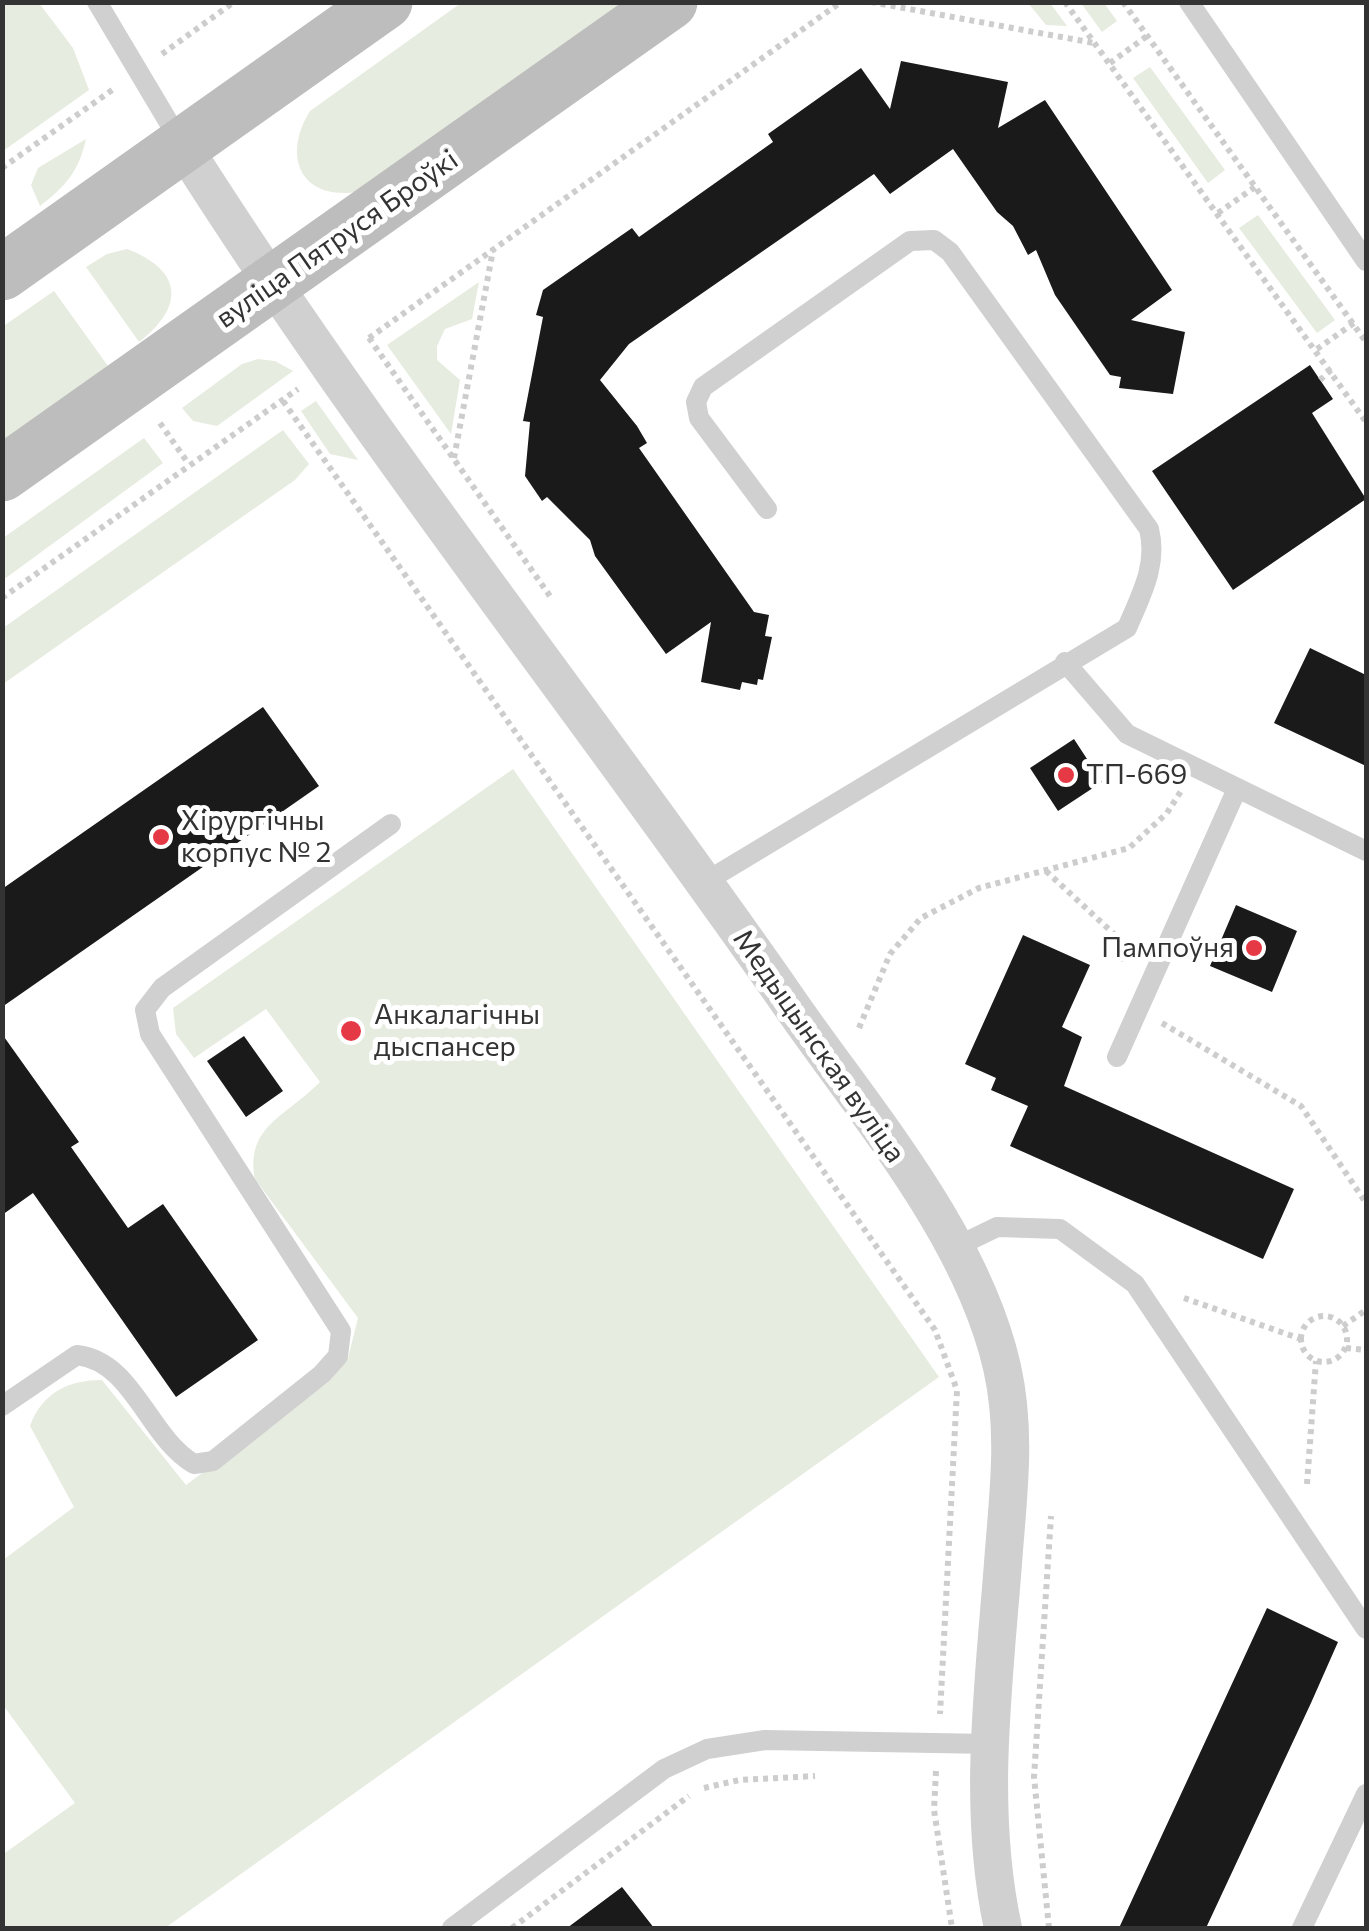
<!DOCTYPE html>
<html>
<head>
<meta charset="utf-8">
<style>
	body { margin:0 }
	#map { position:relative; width:1369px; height:1931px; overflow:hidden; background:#fff; font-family:Commissioner,sans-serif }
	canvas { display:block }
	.frame { position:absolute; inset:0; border:5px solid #333; pointer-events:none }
</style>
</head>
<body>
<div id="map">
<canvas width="1369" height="1931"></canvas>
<div class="frame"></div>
</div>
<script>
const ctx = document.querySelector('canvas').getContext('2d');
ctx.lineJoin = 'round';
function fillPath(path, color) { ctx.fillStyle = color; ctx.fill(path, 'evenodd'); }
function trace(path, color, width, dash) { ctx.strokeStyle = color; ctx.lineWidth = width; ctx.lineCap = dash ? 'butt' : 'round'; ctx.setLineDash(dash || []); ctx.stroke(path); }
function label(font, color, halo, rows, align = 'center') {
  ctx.font = font + ' Commissioner,sans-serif'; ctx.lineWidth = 10; ctx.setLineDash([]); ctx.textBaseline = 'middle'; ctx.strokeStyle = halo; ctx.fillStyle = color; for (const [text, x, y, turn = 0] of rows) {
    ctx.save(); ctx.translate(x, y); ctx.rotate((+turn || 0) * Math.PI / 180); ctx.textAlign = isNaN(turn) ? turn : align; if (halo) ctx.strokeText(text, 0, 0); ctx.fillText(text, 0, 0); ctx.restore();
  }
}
const green = new Path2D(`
	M3 2 39 3 73 48 89 90 3 151Z
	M461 3H626L357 192C300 200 282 156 310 111Z
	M1028 3H1050L1067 26 1046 25Z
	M1081 3H1104L1117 21 1102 32Z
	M1150 67 1225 170 1208 183 1133 78Z
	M86 139C79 171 66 186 40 206L31 185 38 168Z
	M1258 215 1335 320 1317 333 1239 228Z
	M127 249C182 270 186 306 139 342L86 267 107 254Z
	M479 282 472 319 445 329 437 346V360L460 380 451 434 387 345Z
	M54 291 108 366 2 441V327Z
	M258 359 275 361 293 371 217 426 193 421 182 408 242 364Z
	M316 401 358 460 330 454 301 411Z
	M283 430 309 464 295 480 3 684V628Z
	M144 438 163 463 3 580V538Z
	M513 769 939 1377 165 1928H3L2 1855 75 1803 3 1705V1560L74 1507 30 1426C42 1393 68 1380 102 1380L186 1485 325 1382 348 1358 358 1318 255 1179C245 1126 287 1116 320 1082L266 1009 194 1058 176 1034 173 1008Z`);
const building = new Path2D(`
	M901 61 1008 82 998 128 1045 100 1172 290 1131 320 1185 332 1173 394 1119 388 1121 377 1110 375 1055 295 1036 250 1028 255 1013 226 997 212 953 149 890 194 874 174 629 344 600 380 637 426 647 443 639 448 754 612 769 615 765 636 772 637 763 680 758 679 757 685 742 682 740 690 701 682 711 622 666 654 595 556 590 540 547 497 542 501 525 476 530 422 523 421 543 317 536 315 543 290 632 228 639 237 773 142 768 134 861 68 890 109Z
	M1310 365 1333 399 1312 413 1366 499 1233 590 1152 471Z
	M1310 648 1366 675V766L1274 723Z
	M263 707 319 786 2 1007V889Z
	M1074 739 1102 782 1058 811 1030 768Z
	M1236 905 1297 931 1272 992 1210 966Z
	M1023 935 1090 965 1062 1027 1082 1037 1064 1086 1294 1189 1263 1259 1010 1146 1028 1106 991 1090 996 1078 965 1064Z
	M2 1034 79 1142 71 1147 128 1228 163 1204 258 1340 176 1397 33 1193 2 1215Z
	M244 1036 283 1091 246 1117 207 1061Z
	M1267 1608 1338 1642 1311 1703 1206 1928H1119Z
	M622 1887 654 1928H567Z`);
const path = new Path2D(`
	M871 2 1094 43
	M1065 2 1366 422
	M1123 2 1366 342
	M162 54 234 2
	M1110 63 1147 36
	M2 168 115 88
	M1218 213 1255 187
	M369 338 552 599
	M369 338 841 2
	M1317 349 1354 323
	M1320 380 1332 369
	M283 401 935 1330 957 1390 940 1714
	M160 423 188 463
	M454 458 493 250
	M2 598 298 389
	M1046 871 1115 935 1124 961
	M1162 1023 1301 1106 1366 1203
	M859 1028 890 954 921 918 979 888 1129 848 1167 813 1181 791
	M1184 1298 1301 1339
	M1301 1339a23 23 0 1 1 46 0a23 23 0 1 1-46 0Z
	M1343 1326 1366 1310
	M1346 1348 1366 1350
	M1307 1484 1316 1361
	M936 1771 934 1810 952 1928
	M704 1788 739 1780 815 1776
	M512 1928 689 1796
	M1049 1928 1034 1777 1051 1516`);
const lane = new Path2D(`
	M97 2 181 143
	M1189 2 1366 261
	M1065 662 1127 734 1366 851
	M705 882 1127 628C1141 595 1158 565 1149 529L950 252 934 240 910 241 703 387 696 402 699 418 767 509
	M1117 1057 1236 791
	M958 1246 997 1227 1060 1229 1135 1284 1366 1629
	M2 1406 77 1355C134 1362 147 1436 194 1464L213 1461 322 1374 338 1356 341 1331 150 1034 145 1010 162 988 391 824
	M452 1928 664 1769 707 1749 765 1740 990 1744
	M1302 1928 1366 1794`);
const street = new Path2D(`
	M182 145C368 439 587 712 786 998 863 1110 971 1232 1002 1367 1016 1429 1009 1488 1004 1550 995 1675 976 1805 1003 1928`);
const secondary = new Path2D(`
	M2 273 385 2
	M2 474 670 2`);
const markers = [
	[1066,775,10,"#e63946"],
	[161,837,10,"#e63946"],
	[1254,948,10,"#e63946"],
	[351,1031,12,"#e63946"]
];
const streetNames = [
	["вуліца Пятруся Броўкі",337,239,-35],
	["Медыцынская вуліца",819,1046,55]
];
const poiNames = [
	["ТП-669",1086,775],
	["Хірургічны",181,821],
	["корпус № 2",181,853],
	["Пампоўня",1234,948,"right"],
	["Анкалагічны",374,1015],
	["дыспансер",374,1047]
];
fillPath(green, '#e6ecdf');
fillPath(building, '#1a1a1a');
trace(path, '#cdcdcd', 6, [5, 5]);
trace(lane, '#d0d0d0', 20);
trace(street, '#d0d0d0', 38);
trace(secondary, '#bdbdbd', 55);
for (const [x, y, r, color] of markers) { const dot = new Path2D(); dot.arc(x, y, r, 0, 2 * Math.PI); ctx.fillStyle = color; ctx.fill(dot); trace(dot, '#fff', 4); }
label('28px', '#333', '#fff', streetNames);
label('28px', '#333', '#fff', poiNames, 'left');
</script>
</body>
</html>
